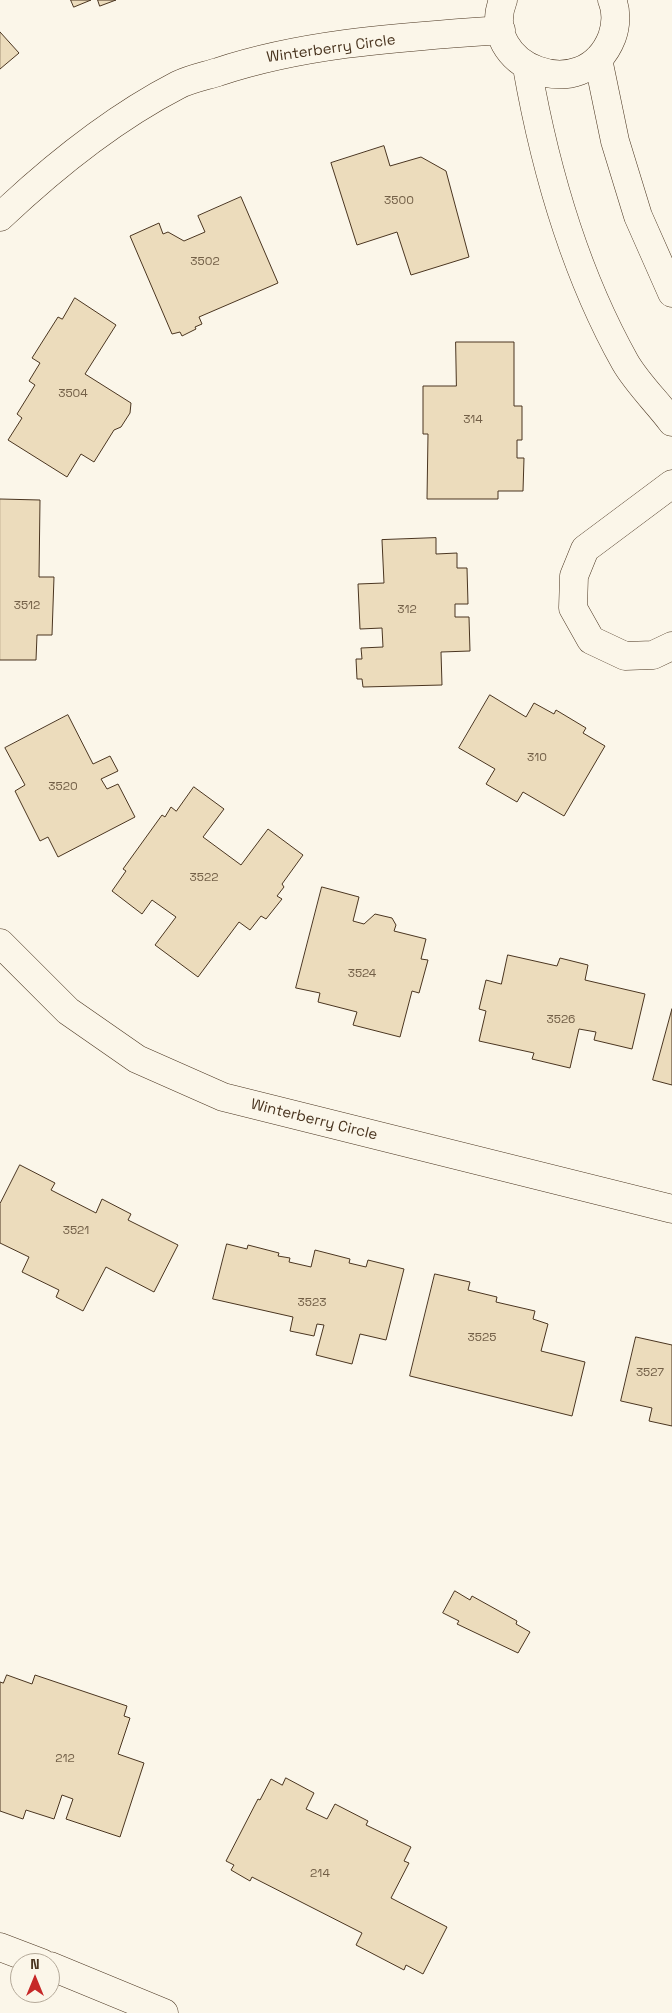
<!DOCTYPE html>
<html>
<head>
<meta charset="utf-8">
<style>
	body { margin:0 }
	#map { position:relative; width:672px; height:2013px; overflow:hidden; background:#fbf6e9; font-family:"Space Grotesk",sans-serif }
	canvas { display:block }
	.north { position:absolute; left:10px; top:1953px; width:50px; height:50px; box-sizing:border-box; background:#fbf6e9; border:1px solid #b4a999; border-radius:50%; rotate:0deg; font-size:14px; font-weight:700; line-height:20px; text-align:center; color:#4a3520 }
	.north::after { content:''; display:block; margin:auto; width:18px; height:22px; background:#c62828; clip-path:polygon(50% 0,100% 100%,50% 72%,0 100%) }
</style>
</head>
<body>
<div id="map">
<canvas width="672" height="2013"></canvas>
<div class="north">N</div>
</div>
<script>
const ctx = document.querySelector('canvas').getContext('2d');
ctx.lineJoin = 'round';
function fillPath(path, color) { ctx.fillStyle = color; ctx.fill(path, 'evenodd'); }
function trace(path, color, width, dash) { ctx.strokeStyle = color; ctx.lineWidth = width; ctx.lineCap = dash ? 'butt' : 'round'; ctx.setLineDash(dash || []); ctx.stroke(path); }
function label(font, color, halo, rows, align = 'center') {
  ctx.font = font + ' "Space Grotesk",sans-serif'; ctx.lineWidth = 4; ctx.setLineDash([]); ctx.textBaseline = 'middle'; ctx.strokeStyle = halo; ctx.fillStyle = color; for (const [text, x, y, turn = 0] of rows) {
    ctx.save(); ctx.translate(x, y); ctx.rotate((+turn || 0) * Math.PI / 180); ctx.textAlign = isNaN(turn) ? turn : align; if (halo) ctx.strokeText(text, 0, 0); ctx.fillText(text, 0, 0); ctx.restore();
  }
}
const building = new Path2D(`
	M71 0H91L74 7Z
	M98 0H116L100 6Z
	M0 32 19 53 0 69Z
	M384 146 390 166 421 157 446 171 469 257 411 275 397 232 357 245 331 163Z
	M241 197 278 283 199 317 202 324 195 327 196 329 182 336 180 332 172 334 130 236 159 223 163 234 168 232 184 241 205 232 198 216Z
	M75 298 116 325 85 374 131 403 130 413 121 427 114 430 94 462 81 454 67 477 8 440 22 418 17 414 35 385 29 381 40 363 32 358 58 317 62 319Z
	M456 342H514V406H522V440H517V458H524L523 491H498V499H427L428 434H423V386H456Z
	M0 499 40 500 39 577H54L52 635H37L36 660H0Z
	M436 538V554L457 553V568H467L468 604H455V617H469L470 651 441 652 442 685 363 687 362 679H357L356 659H362L361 648 383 647 382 628 360 629 358 584 384 583 382 540Z
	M490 695 526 717 534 703 554 714 556 710 586 728 583 733 605 746 564 816 523 792 517 802 486 784 495 769 459 748Z
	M68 715 93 764 110 756 118 771 101 779 107 789 118 784 135 817 58 857 48 837 40 841 15 791 25 785 5 748Z
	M194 787 224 809 203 837 241 865 268 829 303 855 282 884 284 887 277 896 282 899 266 919 261 916 250 930 239 922 198 977 155 945 176 917 152 900 142 914 112 891 126 871 123 869 162 815 165 817 171 807 176 811Z
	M322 887 359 897 353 921 364 924 375 914 392 918 396 925 394 931 426 939 421 959 428 960 419 993 412 991 400 1037 353 1025 357 1012 318 1002 320 993 296 988Z
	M508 955 557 966 560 958 588 965 585 980 645 994 632 1049 594 1040 596 1032 579 1029 570 1068 532 1059 534 1053 479 1041 486 1011 479 1009 486 980 501 984Z
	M672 1009V1085L653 1080Z
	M20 1165 55 1183 51 1190 96 1213 102 1199 131 1214 128 1220 178 1245 154 1292 106 1267 83 1311 56 1297 59 1290 22 1272 29 1257 0 1243V1204Z
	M227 1244 247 1249 248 1245 279 1253 278 1256 290 1258 289 1262 311 1267 315 1250 350 1259 349 1263 366 1267 368 1260 404 1269 386 1340 360 1334 352 1364 316 1355 324 1325 317 1324 314 1336 290 1331 293 1317 213 1299Z
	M435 1274 470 1282 468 1290 497 1297 496 1302 535 1311 533 1319 548 1324 541 1351 585 1362 572 1416 410 1376Z
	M636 1337 672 1345V1426L649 1421 652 1408 621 1401Z
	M455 1591 470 1600 472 1596 517 1621 516 1624 530 1632 518 1653 457 1624 459 1621 443 1613Z
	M7 1675 32 1684 35 1675 127 1706 124 1716 130 1718 118 1754 144 1763 120 1837 66 1819 73 1799 62 1795 54 1819 26 1810 23 1819 0 1811V1682L3 1683Z
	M286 1778 314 1793 306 1809 327 1819 335 1804 368 1821 366 1825 411 1847 404 1861 409 1863 391 1898 447 1927 423 1974 406 1965 404 1970 356 1945 362 1933 252 1877 250 1881 231 1870 234 1865 226 1861 258 1799 260 1800 271 1779 282 1785Z`);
const street = new Path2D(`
	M503 0C477 66 584 109 612 37 616 26 617 11 612 0
	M598 59 615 141 638 216 672 293
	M527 67C545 169 574 271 625 362 637 383 657 402 672 422
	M0 217C54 166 112 119 178 85 190 79 205 76 218 72 308 42 407 37 501 30
	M672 484 585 549 574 576 573 608 591 640 625 656 653 655 672 646
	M0 943 68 1011 137 1059 223 1097 672 1209
	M0 1947 42 1963
	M50 1966 164 2013`);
const numberNames = [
	["3500",399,201],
	["3502",205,262],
	["3504",73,394],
	["314",473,420],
	["3512",27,606],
	["312",407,610],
	["310",537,758],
	["3520",63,787],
	["3522",204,878],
	["3524",362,974],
	["3526",561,1020],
	["3521",76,1231],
	["3523",312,1303],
	["3525",482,1338],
	["3527",650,1373],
	["212",65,1759],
	["214",320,1874]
];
const streetNames = [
	["Winterberry Circle",331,49,-8],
	["Winterberry Circle",314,1120,14]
];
fillPath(building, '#ecdcbc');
trace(building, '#4a3520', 1);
trace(street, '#4a3520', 29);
trace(street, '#fbf6e9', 28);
label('12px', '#725f47', null, numberNames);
label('15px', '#4a3520', '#fbf6e9', streetNames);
</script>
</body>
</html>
